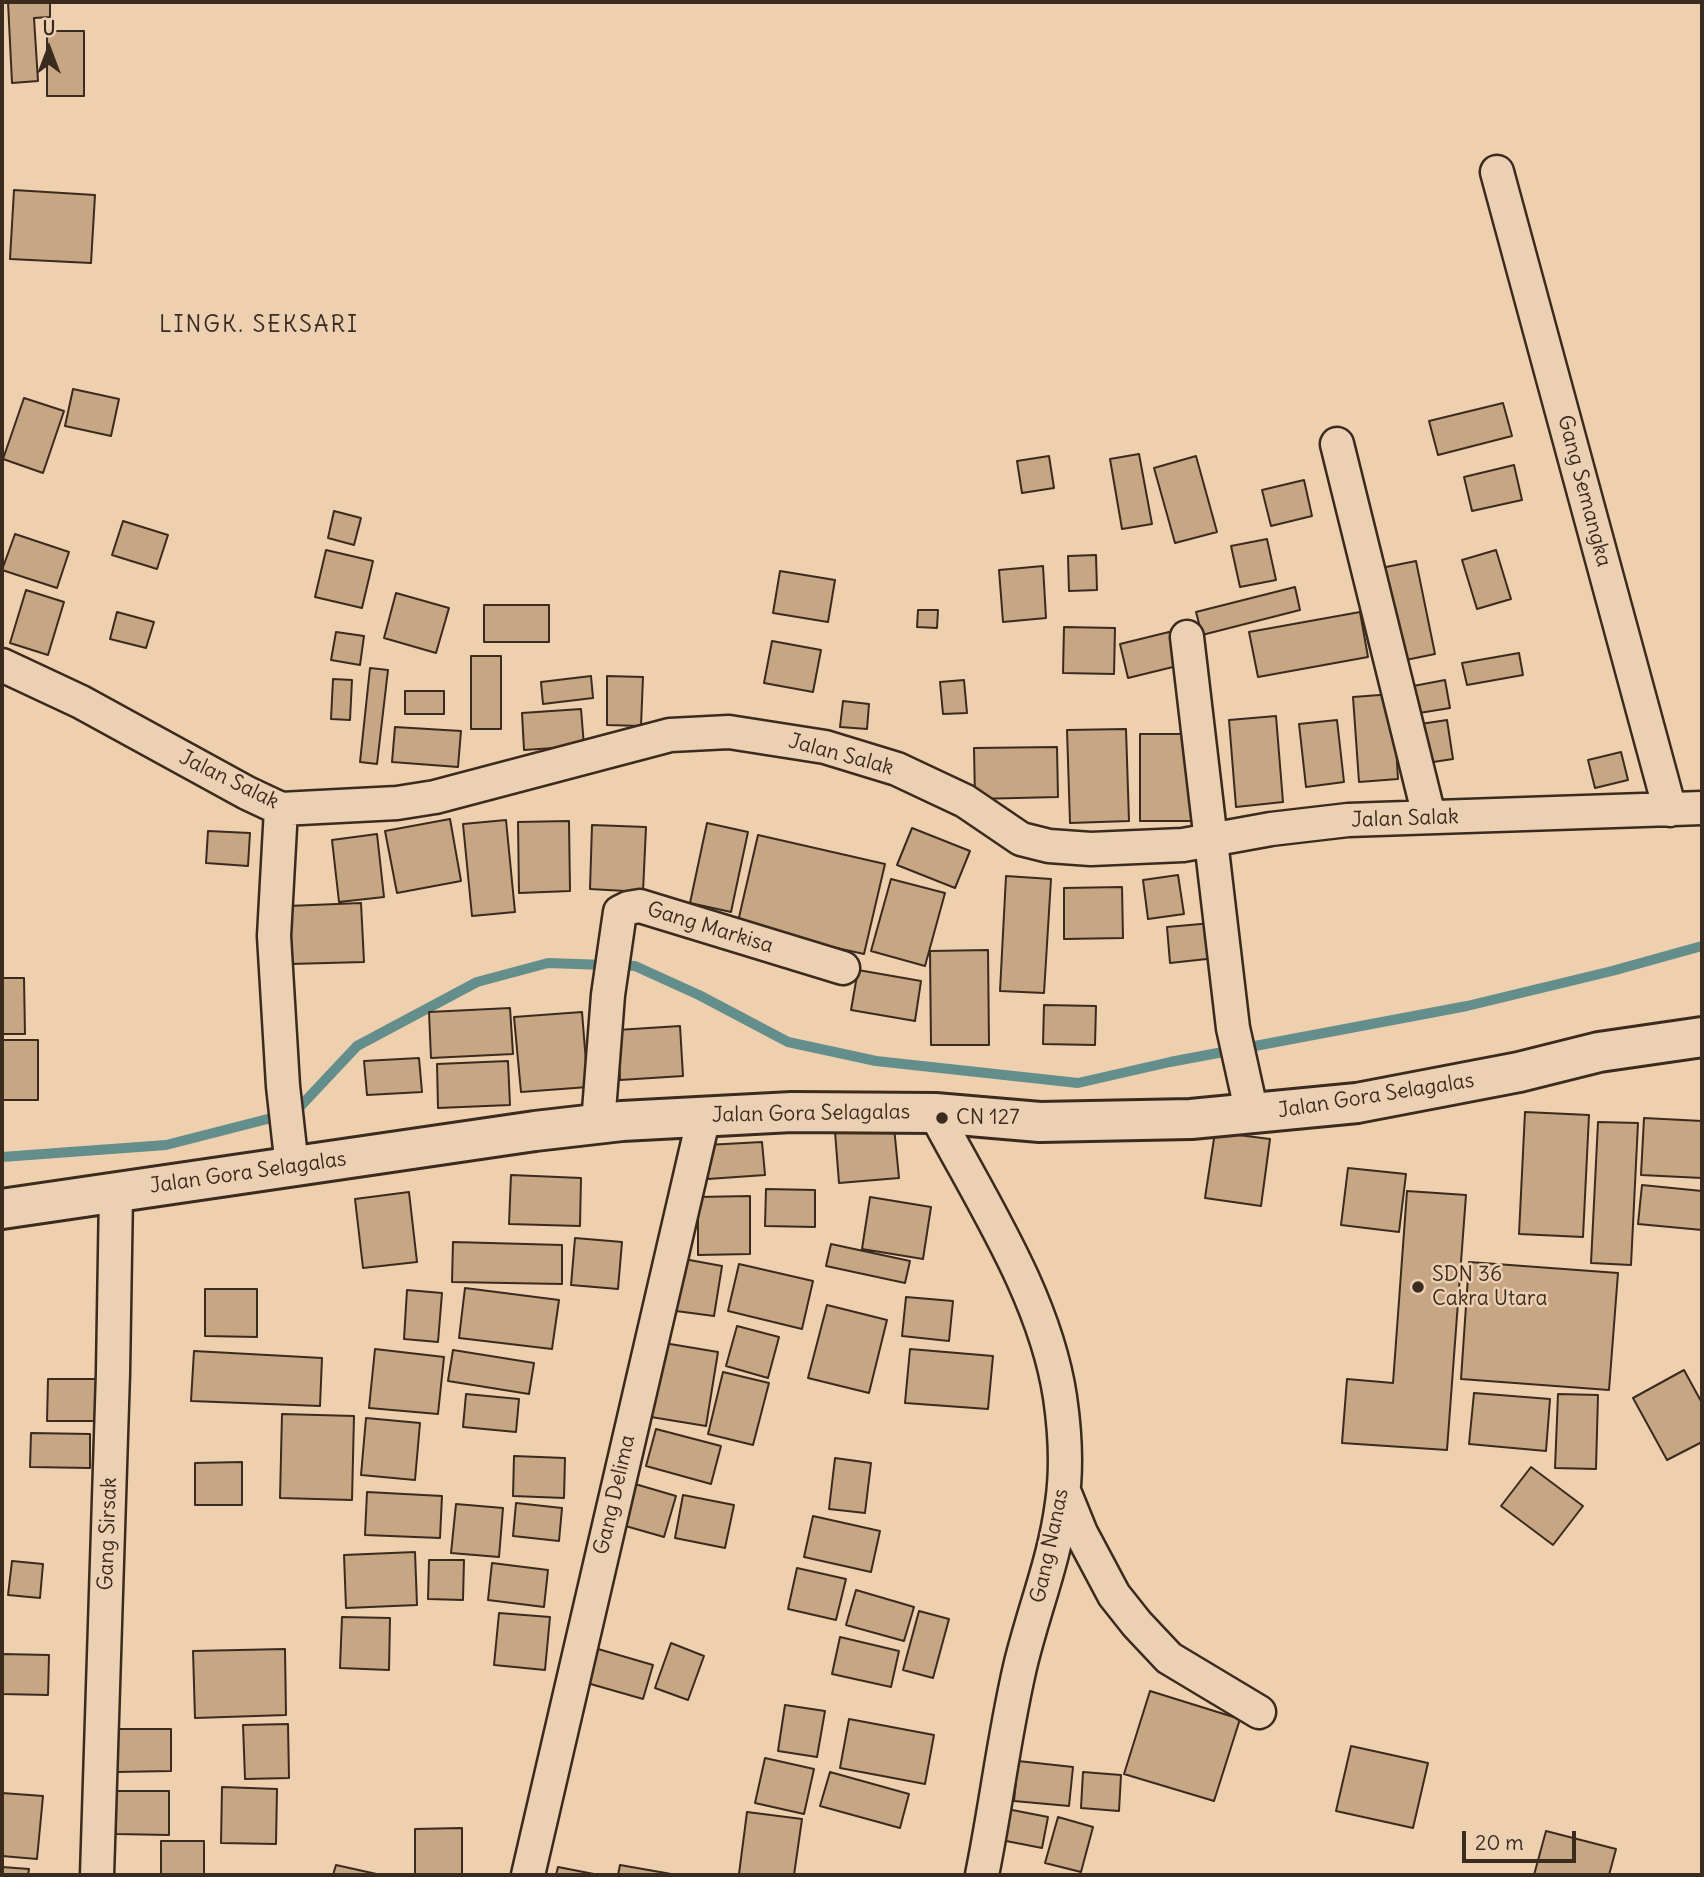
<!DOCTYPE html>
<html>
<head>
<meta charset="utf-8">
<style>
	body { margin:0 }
	#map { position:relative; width:1704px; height:1877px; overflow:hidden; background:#eecfae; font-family:Delius,sans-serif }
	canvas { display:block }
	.frame { position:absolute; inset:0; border:4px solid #3b2a1e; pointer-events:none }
	.north { position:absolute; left:14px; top:14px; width:70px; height:70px; -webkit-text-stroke:5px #ecd0b3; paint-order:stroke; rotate:0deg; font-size:19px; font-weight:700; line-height:28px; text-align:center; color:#3b2a1e }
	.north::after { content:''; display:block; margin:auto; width:24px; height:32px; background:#3b2a1e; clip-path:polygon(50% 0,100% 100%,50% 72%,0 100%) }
	.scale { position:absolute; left:1462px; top:1831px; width:114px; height:32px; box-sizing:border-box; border:4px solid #3b2a1e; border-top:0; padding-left:9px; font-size:21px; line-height:24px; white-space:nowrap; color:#3b2a1e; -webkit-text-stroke:5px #ecd0b3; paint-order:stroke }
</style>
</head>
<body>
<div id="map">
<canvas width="1704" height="1877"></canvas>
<div class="frame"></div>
<div class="north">U</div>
<div class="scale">20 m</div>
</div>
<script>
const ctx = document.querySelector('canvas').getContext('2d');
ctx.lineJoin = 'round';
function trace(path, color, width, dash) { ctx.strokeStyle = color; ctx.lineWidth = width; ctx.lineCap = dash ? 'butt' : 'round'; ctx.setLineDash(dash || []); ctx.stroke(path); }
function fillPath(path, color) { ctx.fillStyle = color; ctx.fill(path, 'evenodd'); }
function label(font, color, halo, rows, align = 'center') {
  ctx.font = font + ' Delius,sans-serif'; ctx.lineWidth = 5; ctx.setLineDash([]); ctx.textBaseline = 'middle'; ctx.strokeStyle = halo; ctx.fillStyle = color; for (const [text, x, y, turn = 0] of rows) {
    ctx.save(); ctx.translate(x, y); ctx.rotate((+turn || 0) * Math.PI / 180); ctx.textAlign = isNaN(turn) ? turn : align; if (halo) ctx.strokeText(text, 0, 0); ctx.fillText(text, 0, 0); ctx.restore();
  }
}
const stream = new Path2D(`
	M2 1157 166 1145 295 1112 357 1046 477 982 548 963 635 966 699 995 788 1042 876 1061 1078 1083 1170 1062 1467 1006 1612 971 1702 946`);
const building = new Path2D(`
	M8 2H50V17L34 18 38 81 12 83Z
	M47 31H84V96H47Z
	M14 190 95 195 91 263 10 259Z
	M73 389 119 399 111 436 65 426Z
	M24 398 64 411 43 473 3 459Z
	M1503 403 1512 436 1438 455 1429 421Z
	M1139 454 1152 524 1122 529 1110 459Z
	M1049 456 1054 488 1022 493 1017 461Z
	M1196 456 1217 532 1175 543 1154 468Z
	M1514 465 1522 500 1472 511 1464 477Z
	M1304 480 1312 516 1271 526 1262 490Z
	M334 511 361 518 354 545 328 538Z
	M123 521 168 535 157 569 112 555Z
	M15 534 69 552 57 588 2 570Z
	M1267 539 1276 580 1240 587 1231 546Z
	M326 550 373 561 362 608 315 597Z
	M1496 550 1511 599 1477 609 1462 560Z
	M1096 555 1097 590 1069 591 1068 556Z
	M1416 561 1435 654 1401 661 1381 568Z
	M1043 566 1046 618 1003 622 999 570Z
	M780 571 835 580 828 622 773 613Z
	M1295 587 1300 610 1202 635 1196 612Z
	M26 590 64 602 48 655 10 643Z
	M396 593 449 608 436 653 384 638Z
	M484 605H549V642H484Z
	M918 610H938L937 628 917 627Z
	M117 612 154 622 146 648 110 639Z
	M1360 612 1368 657 1258 677 1249 632Z
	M1064 627 1115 628 1114 674 1063 673Z
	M1173 631 1181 665 1128 678 1120 644Z
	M336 632 364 636 360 665 331 660Z
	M772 641 821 650 813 692 764 683Z
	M1519 653 1523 675 1467 685 1462 663Z
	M471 656H501V729H471Z
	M370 668 388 670 377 764 360 762Z
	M591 676 593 698 543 704 541 682Z
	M607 676 643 677 641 726 607 725Z
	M333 679 352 680 350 720 331 719Z
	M964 680 967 713 943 714 940 682Z
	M1445 680 1450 708 1413 714 1408 687Z
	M405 691H444V714H405Z
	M1393 694 1398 779 1359 782 1353 697Z
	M843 701 869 704 867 729 840 727Z
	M581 709 584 746 524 750 522 713Z
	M1276 716 1283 802 1236 807 1229 720Z
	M1337 720 1344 782 1306 787 1299 724Z
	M1447 720 1453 759 1420 764 1414 725Z
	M395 727 461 731 458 767 392 762Z
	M1126 729 1129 821 1070 823 1067 730Z
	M1140 734H1192V821H1140Z
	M1057 747 1058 797 975 799 974 748Z
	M1621 752 1628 780 1595 788 1588 760Z
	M450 819 461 881 397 893 385 831Z
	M506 820 515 912 472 916 463 824Z
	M569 821 570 891 519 893 518 822Z
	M707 823 748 832 731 912 690 903Z
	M592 825 646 827 643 892 590 889Z
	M912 828 970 851 955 888 897 865Z
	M208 831 250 833 248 866 206 863Z
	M377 834 384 897 339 902 332 840Z
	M758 835 885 864 864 954 737 926Z
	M1178 875 1184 914 1148 919 1143 880Z
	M1006 876 1051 879 1044 993 1000 991Z
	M891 879 945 893 925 966 871 951Z
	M1122 887 1123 938 1064 939V888Z
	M361 903 364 962 290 964 288 906Z
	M1212 923 1216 958 1170 963 1167 927Z
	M988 950 989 1045H931L930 951Z
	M858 970 921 981 915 1021 851 1010Z
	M2 978H24L25 1034H2Z
	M1044 1005 1096 1006 1095 1045 1043 1044Z
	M510 1008 513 1054 431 1058 429 1012Z
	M582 1012 588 1087 521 1092 514 1017Z
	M680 1026 683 1076 620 1080 617 1030Z
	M2 1040H38V1100H2Z
	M419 1058 422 1092 367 1095 364 1061Z
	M508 1061 510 1105 438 1108 437 1064Z
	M1525 1112 1589 1115 1583 1237 1519 1234Z
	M1644 1118 1702 1121V1178L1641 1175Z
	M1598 1122 1638 1123 1631 1265 1591 1263Z
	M894 1127 899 1178 839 1183 835 1132Z
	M1215 1132 1270 1139 1261 1206 1205 1198Z
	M762 1142 765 1175 708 1179 706 1145Z
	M1348 1168 1406 1174 1399 1232 1341 1225Z
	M511 1175 581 1178 580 1226 509 1224Z
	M1642 1185 1702 1191V1230L1638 1224Z
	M766 1189 815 1190V1227L765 1226Z
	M1407 1191 1466 1195 1447 1450 1342 1443 1347 1379 1393 1383Z
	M409 1192 417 1262 363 1268 355 1199Z
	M750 1196V1254L698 1255V1197Z
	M870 1197 931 1207 923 1259 862 1249Z
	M575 1238 622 1242 618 1289 571 1285Z
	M453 1242 562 1245V1284L452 1282Z
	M831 1244 910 1261 905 1283 826 1266Z
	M684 1259 722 1266 714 1316 676 1311Z
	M1469 1262 1618 1273 1609 1390 1461 1379Z
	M739 1264 813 1281 802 1329 728 1311Z
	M465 1288 559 1300 552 1349 459 1338Z
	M205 1289H257V1337L205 1336Z
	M407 1290 442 1293 438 1342 404 1339Z
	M906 1297 953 1301 949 1341 902 1336Z
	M827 1305 887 1320 869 1393 808 1378Z
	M737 1326 779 1337 768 1378 726 1366Z
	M664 1343 718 1352 706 1426 651 1417Z
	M375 1349 444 1357 438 1414 369 1408Z
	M910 1349 993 1356 988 1409 905 1403Z
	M453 1350 534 1363 529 1394 448 1381Z
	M194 1351 322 1358 320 1406 191 1401Z
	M1684 1370 1702 1403V1442L1667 1460 1633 1398Z
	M723 1372 769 1383 753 1445 708 1434Z
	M48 1379H98V1421H47Z
	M1474 1393 1550 1399 1546 1451 1469 1444Z
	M466 1394 519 1399 516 1432 463 1427Z
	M1558 1394 1598 1395 1596 1469 1555 1468Z
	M282 1414 354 1416 352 1500 280 1498Z
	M366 1418 420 1423 415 1480 361 1475Z
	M656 1429 721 1446 711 1484 646 1466Z
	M31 1433 90 1434V1468L30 1467Z
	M514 1456 565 1458 564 1498 513 1496Z
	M835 1458 871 1463 865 1513 829 1509Z
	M242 1462V1505H195V1463Z
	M1531 1467 1583 1506 1553 1545 1501 1506Z
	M635 1484 676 1496 664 1537 622 1525Z
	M367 1492 442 1496 440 1538 365 1535Z
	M683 1495 734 1505 725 1548 675 1538Z
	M516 1503 562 1508 559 1541 513 1536Z
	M456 1504 503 1508 499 1557 451 1553Z
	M813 1516 880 1531 871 1572 804 1557Z
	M415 1552 417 1605 346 1608 344 1555Z
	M429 1560H464L463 1600 428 1599Z
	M12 1561 43 1564 40 1598 8 1595Z
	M492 1563 548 1570 544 1607 488 1600Z
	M797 1568 846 1579 836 1620 788 1609Z
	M856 1590 914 1607 904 1641 846 1625Z
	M919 1611 949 1619 933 1678 903 1670Z
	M499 1613 550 1617 545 1670 494 1665Z
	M342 1617 390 1618 389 1670 340 1668Z
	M840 1637 899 1651 891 1687 832 1674Z
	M671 1643 704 1656 688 1700 655 1688Z
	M285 1649 286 1715 195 1718 193 1651Z
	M598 1649 653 1665 643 1699 587 1683Z
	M2 1654 49 1655 48 1695 2 1694Z
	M1150 1691 1240 1719 1214 1801 1124 1774Z
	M785 1705 825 1711 817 1757 778 1751Z
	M849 1719 934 1735 925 1784 840 1768Z
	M288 1724 289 1778 245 1779 243 1725Z
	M115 1729H171V1771L116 1772Z
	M1351 1746 1428 1763 1413 1828 1336 1811Z
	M765 1758 814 1769 804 1814 755 1803Z
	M1018 1761 1073 1767 1069 1806 1014 1801Z
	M830 1772 909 1794 900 1828 820 1806Z
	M1083 1772 1121 1775 1119 1811 1081 1808Z
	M222 1787 277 1789 276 1844 221 1843Z
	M116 1791H169V1835L116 1834Z
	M2 1793 43 1796 37 1859 2 1856Z
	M1007 1809 1048 1817 1042 1848 1001 1840Z
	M747 1812 802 1819 794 1875 739 1874Z
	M1058 1817 1093 1827 1081 1872 1045 1863Z
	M462 1828V1875H415V1829Z
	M1546 1831 1616 1849 1609 1875H1534Z
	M161 1841H204V1875H161Z
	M336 1865 381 1875H333Z
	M620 1865 677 1875H618Z
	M2 1867 29 1869 28 1875H2Z
	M558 1867 599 1875H556Z`);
const street = new Path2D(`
	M1497 172 1670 810
	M1337 444 1429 816
	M1187 637 1233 1028 1252 1114
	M2 665 81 702 247 793 281 809 397 803 435 797 670 735 729 732 825 747 897 769 965 801 1021 839 1049 846 1091 849 1183 845 1271 829 1348 820 1702 808
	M281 809 274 936 283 1086 292 1167
	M935 1113C982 1202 1045 1297 1060 1397 1065 1431 1067 1469 1062 1503 1055 1559 1033 1612 1020 1667 1004 1736 996 1806 982 1875
	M598 1124 608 995 620 912 628 908 640 906 843 968
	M1064 1491 1081 1533 1114 1595 1137 1624 1169 1658 1259 1712
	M97 1875 113 1373 116 1193
	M528 1875 704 1116`);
const secondary = new Path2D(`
	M2 1209 535 1131 622 1121 792 1112 935 1113 1040 1122 1191 1119 1357 1103 1519 1072 1599 1052 1702 1037`);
const markers = [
	[942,1118,7,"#3b2a1e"],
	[1418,1287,7,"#3b2a1e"]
];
const streetNames = [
	["Gang Semangka",1584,491,75],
	["Jalan Salak",841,755,15],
	["Jalan Salak",229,780,26],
	["Jalan Salak",1405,819,-2],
	["Gang Markisa",710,928,17],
	["Jalan Gora Selagalas",1376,1096,-9],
	["Jalan Gora Selagalas",811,1114,-1],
	["Jalan Gora Selagalas",248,1173,-8],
	["Gang Delima",615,1495,-77],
	["Gang Sirsak",108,1534,-88],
	["Gang Nanas",1050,1546,-78]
];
const poiNames = [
	["CN 127",956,1118],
	["SDN 36",1432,1275],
	["Cakra Utara",1432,1299]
];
const neighbourhoodNames = [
	["LINGK. SEKSARI",259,325]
];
trace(stream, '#648e8c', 10);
fillPath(building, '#c6a683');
trace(building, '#3b2a1e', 2);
trace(street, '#3b2a1e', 37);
trace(secondary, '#3b2a1e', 44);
trace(street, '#ecd0b3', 32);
trace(secondary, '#ecd0b3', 38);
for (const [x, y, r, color] of markers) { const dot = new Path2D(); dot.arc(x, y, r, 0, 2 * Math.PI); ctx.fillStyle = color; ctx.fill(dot); trace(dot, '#ecd0b3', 2.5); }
label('21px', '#3b2a1e', '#ecd0b3', streetNames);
label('21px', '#3b2a1e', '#ecd0b3', poiNames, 'left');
ctx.letterSpacing = '2px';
label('23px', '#3b2a1e', '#ecd0b3', neighbourhoodNames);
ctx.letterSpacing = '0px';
</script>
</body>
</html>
